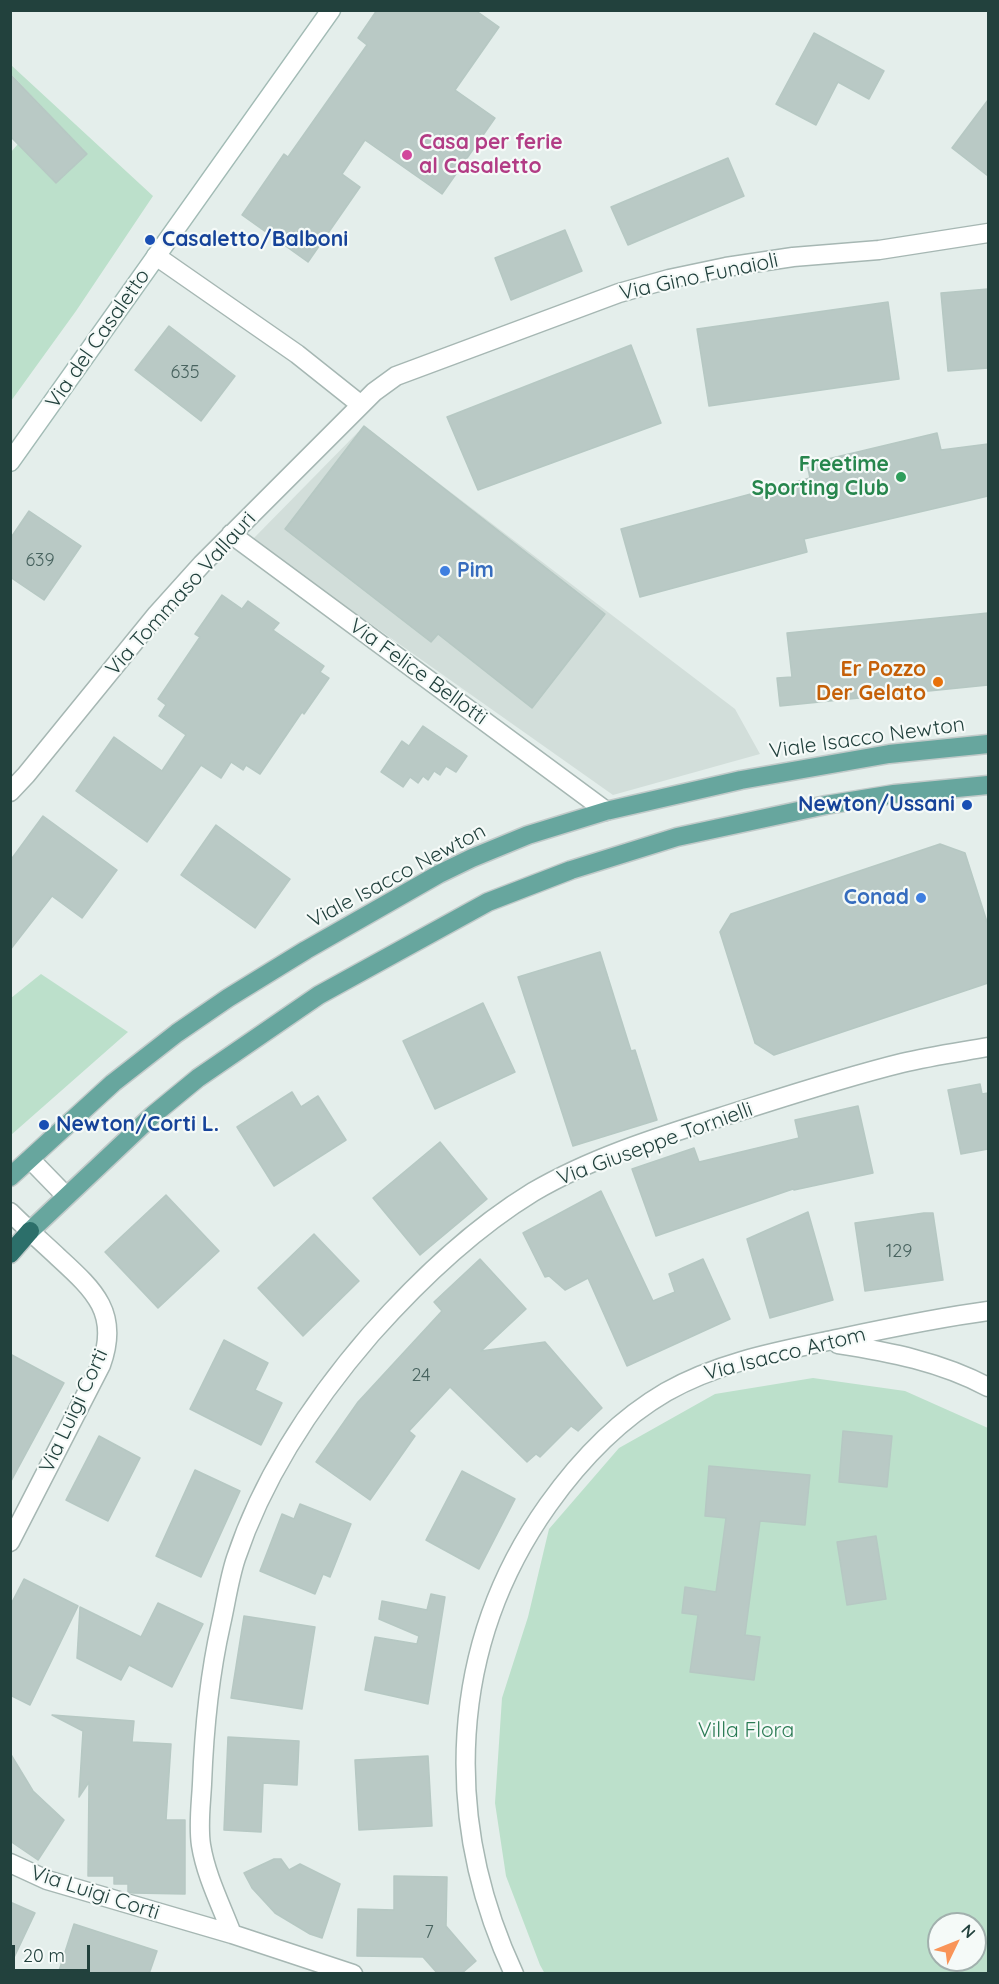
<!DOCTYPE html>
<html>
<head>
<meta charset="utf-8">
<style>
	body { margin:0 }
	#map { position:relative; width:999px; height:1984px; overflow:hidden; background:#e4eeeb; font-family:Quicksand,sans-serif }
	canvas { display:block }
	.frame { position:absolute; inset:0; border:12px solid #22413d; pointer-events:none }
	.north { position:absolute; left:927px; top:1912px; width:60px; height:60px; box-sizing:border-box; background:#f5faf8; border:2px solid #a1b0ad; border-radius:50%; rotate:47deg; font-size:16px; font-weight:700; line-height:24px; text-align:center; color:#22413d }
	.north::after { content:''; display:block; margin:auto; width:21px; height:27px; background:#f99458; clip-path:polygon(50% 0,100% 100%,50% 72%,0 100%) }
	.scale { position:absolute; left:12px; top:1945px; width:78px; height:27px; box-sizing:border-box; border:3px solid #22413d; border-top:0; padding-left:8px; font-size:18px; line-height:21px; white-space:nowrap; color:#22413d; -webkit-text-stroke:4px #f5faf8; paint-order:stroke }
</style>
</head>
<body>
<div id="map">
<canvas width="999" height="1984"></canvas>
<div class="frame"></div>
<div class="north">N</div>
<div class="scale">20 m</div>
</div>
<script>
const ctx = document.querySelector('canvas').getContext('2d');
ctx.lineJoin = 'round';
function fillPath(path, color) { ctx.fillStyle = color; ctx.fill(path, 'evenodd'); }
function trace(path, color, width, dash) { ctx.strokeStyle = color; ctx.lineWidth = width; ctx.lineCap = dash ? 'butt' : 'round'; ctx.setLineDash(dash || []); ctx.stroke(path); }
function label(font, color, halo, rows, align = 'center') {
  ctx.font = font + ' Quicksand,sans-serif'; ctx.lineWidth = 4.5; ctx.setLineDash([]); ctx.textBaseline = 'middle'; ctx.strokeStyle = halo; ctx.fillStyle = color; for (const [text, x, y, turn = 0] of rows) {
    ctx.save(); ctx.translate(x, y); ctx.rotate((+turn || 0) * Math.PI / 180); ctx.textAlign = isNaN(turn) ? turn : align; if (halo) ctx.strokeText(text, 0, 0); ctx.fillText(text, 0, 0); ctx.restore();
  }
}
const built = new Path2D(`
	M364 426 735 709 760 754 613 795 252 540Z`);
const green = new Path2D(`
	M11 65 153 196 76 311 11 401V152L18 144 56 183 87 154 11 74Z
	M41 974 128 1032 11 1135V998Z
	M813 1378 905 1391 988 1428V1973L545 1974 540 1965 506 1876 495 1803 502 1698 528 1617 549 1529 619 1448 715 1394ZM939 1924H975V1960H939Z`);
const building = new Path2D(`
	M377 10H475L499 27 455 90 495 118 442 194 365 140 342 174 360 187 308 262 242 215 284 154 288 157 367 45 358 38Z
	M814 33 884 71 869 99 838 82 816 125 776 104Z
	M10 74 87 154 56 183 10 136Z
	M988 100V176L952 148Z
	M728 158 744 196 628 245 611 207Z
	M565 230 582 271 511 300 495 258Z
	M988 289V368L948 371 941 293Z
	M888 302 899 379 709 406 697 329Z
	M169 326 235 376 201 421 135 370Z
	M631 345 661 423 478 490 447 417Z
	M364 426 605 614 532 708 438 634 431 642 285 529Z
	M937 433 941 450 988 444V496L804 539 807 552 640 597 621 529 810 478 807 464Z
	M29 511 81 546 44 600 10 577V539Z
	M222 595 242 609 248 601 279 623 273 630 324 666 320 672 329 678 304 714 302 712 260 774 246 765 243 770 231 762 221 778 201 765 147 842 76 791 114 737 162 771 186 735 159 716 166 705 158 699 200 637 195 634Z
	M988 613V685L780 706 777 678 792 677 787 633Z
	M423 726 467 756 456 772 446 766 440 775 434 771 428 780 423 776 418 783 410 777 403 787 381 772 402 741 409 746Z
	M43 816 117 870 82 918 52 896 10 950V861Z
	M216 825 290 879 255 928 181 875Z
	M940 844 965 853 988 925V983L774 1055 755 1043 720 932 731 914Z
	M600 952 631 1051 635 1050 657 1120 573 1146 518 977Z
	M483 1003 515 1072 435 1109 403 1041Z
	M980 1084 982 1094 988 1093V1149L961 1154 948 1090Z
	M292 1092 301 1107 318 1096 346 1140 274 1186 237 1127Z
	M858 1106 873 1173 794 1190 793 1189 656 1236 632 1169 694 1148 699 1162 799 1138 795 1120Z
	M440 1142 487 1199 420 1255 373 1198Z
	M601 1191 653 1301 675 1292 669 1274 703 1259 730 1319 627 1366 588 1278 565 1290 549 1276 545 1277 523 1233Z
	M166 1195 219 1251 158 1308 105 1252Z
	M808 1212 833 1300 770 1318 747 1239Z
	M924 1213H933L943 1280 865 1291 855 1223Z
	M314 1234 359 1281 303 1336 258 1288Z
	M480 1259 526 1309 481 1351 545 1342 602 1408 578 1431 571 1426 540 1457 536 1454 527 1462 450 1387 409 1431 415 1436 370 1500 316 1462 358 1402 442 1311 434 1302Z
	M224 1340 268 1363 255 1390 282 1403 261 1445 190 1409Z
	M10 1354 64 1383 10 1483Z
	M843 1431 892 1436 887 1487 839 1482Z
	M99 1436 140 1458 108 1521 66 1500Z
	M709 1466 810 1475 805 1525 760 1521 745 1635 760 1637 754 1680 690 1672 698 1615 682 1613 685 1587 716 1592 726 1518 705 1516Z
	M195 1470 240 1491 201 1577 156 1556Z
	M462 1471 515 1499 479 1569 426 1540Z
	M300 1504 351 1524 330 1577 323 1574 315 1594 260 1571 282 1514 294 1519Z
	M876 1536 886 1599 847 1605 837 1542Z
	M24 1579 78 1606 30 1705 10 1695V1606Z
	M431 1594 445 1597 428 1704 365 1690 375 1637 417 1644 419 1636 379 1619 382 1601 427 1610Z
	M158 1603 203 1624 172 1687 129 1665 121 1680 77 1658 80 1607 141 1637Z
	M244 1616 315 1627 302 1709 231 1698Z
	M52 1715 134 1721 132 1742 171 1744 166 1820H185V1894L133 1893 128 1892V1884H114V1876H88L89 1782 79 1797 83 1731Z
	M228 1737 299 1741 297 1785 263 1783 261 1832 224 1830Z
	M10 1753 33 1791 64 1820 38 1860 10 1841Z
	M428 1756 432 1826 359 1830 355 1760Z
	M274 1859H281L289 1870 300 1864 340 1884 322 1938 310 1934 275 1913 252 1888 244 1873Z
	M394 1876 447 1877 446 1926 476 1961 461 1974H438L423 1957 357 1956 358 1909 394 1910Z
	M10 1902 35 1913 10 1966Z
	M74 1924 157 1951 149 1974H58Z`);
const street = new Path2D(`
	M156 256 297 354 361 405
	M231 534 606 811
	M10 792 26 775 157 614 202 564 374 392 396 376 619 293 669 279 726 267 793 257 879 250 988 233
	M30 1159 66 1196
	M10 1212C26 1228 42 1242 58 1257 94 1290 120 1313 101 1365L10 1542
	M838 1344C890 1352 941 1362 988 1387
	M10 1863 47 1880 232 1934 353 1974
	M232 1934C221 1905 206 1876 201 1845 198 1825 201 1804 202 1784 204 1730 209 1677 221 1624 226 1602 229 1579 236 1558 264 1474 314 1400 371 1334 419 1280 471 1230 533 1192 591 1158 658 1137 721 1117 781 1098 841 1078 902 1063 931 1056 960 1052 988 1047
	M514 1974C442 1819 448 1646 548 1505 580 1460 618 1420 666 1392 717 1363 775 1352 832 1340 884 1329 935 1318 988 1311`);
const secondary = new Path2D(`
	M10 462 331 10`);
const primary = new Path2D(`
	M10 1177 113 1083 177 1033 228 998 306 950 439 874 472 858 528 835 606 811 741 780 889 754 988 744
	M30 1231 153 1115 198 1078 319 995 488 902 571 870 677 837 826 805 894 794 988 785`);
const highway = new Path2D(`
	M10 1254 30 1231`);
const markers = [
	[407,155,6,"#d1479c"],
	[150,240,6,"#1a4fb4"],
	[901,477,6,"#2e9e5b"],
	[445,571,6,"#3f7fe0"],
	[938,682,6,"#e8710a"],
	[967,805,6,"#1a4fb4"],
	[921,898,6,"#3f7fe0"],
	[44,1125,6,"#1a4fb4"]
];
const numberNames = [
	["635",185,373],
	["639",40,561],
	["129",899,1252],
	["24",421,1376],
	["7",429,1933]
];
const hotelNames = [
	["Casa per ferie",419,143],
	["al Casaletto",419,167]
];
const transitNames = [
	["Casaletto/Balboni",162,240],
	["Newton/Ussani",955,805,"right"],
	["Newton/Corti L.",56,1125]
];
const streetNames = [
	["Via Gino Funaioli",699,277,-12],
	["Via del Casaletto",98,339,-55],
	["Via Tommaso Vallauri",181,594,-48],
	["Via Felice Bellotti",418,672,36],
	["Viale Isacco Newton",867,738,-8],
	["Viale Isacco Newton",397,876,-28],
	["Via Giuseppe Tornielli",655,1144,-20],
	["Via Isacco Artom",785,1354,-14],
	["Via Luigi Corti",74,1411,-65],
	["Via Luigi Corti",95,1893,18]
];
const leisureNames = [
	["Freetime",889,465],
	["Sporting Club",889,489]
];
const shopNames = [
	["Pim",457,571],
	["Conad",909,898,"right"]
];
const foodNames = [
	["Er Pozzo",926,670],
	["Der Gelato",926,694]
];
const parkNames = [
	["Villa Flora",746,1731]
];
fillPath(built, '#d2deda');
fillPath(green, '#bce0cb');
fillPath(building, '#b9c9c5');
trace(building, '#b6c8c3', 1.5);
trace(street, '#a6b7b3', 21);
trace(secondary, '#a2bbb5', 21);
trace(primary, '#c1cac9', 21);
trace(highway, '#c1cac9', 21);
trace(street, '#fff', 18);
trace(secondary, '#fff', 18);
trace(primary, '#67a69e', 18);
trace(highway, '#2c6f6a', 18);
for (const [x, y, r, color] of markers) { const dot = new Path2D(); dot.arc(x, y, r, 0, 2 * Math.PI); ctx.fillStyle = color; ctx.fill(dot); trace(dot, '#f5faf8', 2); }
label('18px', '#48635f', null, numberNames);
label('bold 21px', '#b23c85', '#f5faf8', hotelNames, 'left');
label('bold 21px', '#164399', '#f5faf8', transitNames, 'left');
label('21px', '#22413d', '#f5faf8', streetNames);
label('bold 21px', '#27864d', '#f5faf8', leisureNames, 'right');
label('bold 21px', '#366cbe', '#f5faf8', shopNames, 'left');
label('bold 21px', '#c56008', '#f5faf8', foodNames, 'right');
label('21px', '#2a7b54', '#f5faf8', parkNames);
</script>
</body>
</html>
